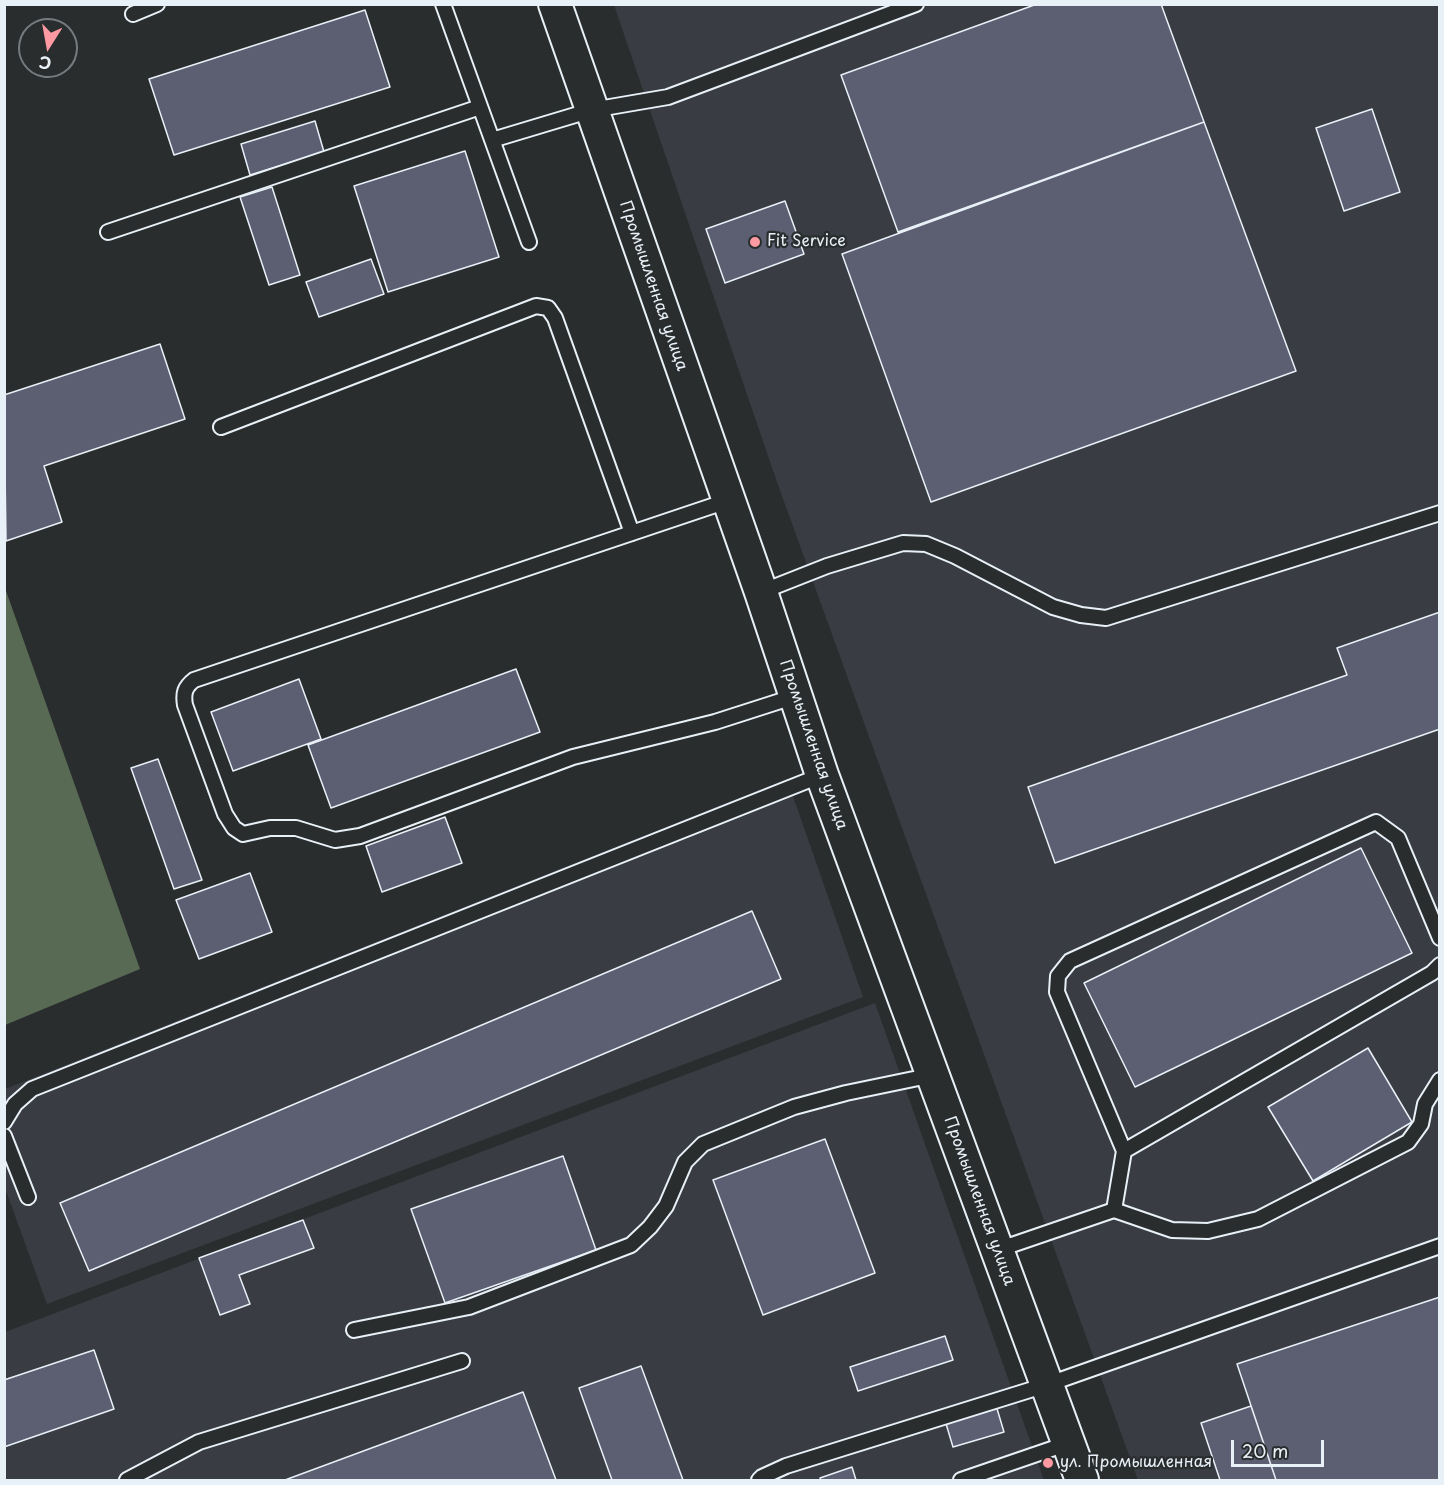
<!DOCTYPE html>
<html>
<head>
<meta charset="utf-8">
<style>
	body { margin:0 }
	#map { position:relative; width:1444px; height:1485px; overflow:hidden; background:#2a2d2e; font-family:"Playpen Sans",sans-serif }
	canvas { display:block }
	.frame { position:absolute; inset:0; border:6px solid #e8f1f8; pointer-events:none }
	.north { position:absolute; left:18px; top:18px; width:60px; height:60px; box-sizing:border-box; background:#2a2d2e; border:2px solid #767b7f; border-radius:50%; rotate:191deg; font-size:16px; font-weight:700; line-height:24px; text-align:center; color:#e8f1f8 }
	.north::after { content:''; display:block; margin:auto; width:21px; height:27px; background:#ff9aa2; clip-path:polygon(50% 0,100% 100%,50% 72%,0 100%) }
	.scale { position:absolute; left:1231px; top:1440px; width:93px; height:27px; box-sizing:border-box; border:3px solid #e8f1f8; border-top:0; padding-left:8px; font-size:18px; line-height:21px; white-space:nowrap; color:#e8f1f8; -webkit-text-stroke:4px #2a2d2e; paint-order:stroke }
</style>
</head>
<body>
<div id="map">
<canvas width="1444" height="1485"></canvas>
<div class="frame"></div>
<div class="north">С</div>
<div class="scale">20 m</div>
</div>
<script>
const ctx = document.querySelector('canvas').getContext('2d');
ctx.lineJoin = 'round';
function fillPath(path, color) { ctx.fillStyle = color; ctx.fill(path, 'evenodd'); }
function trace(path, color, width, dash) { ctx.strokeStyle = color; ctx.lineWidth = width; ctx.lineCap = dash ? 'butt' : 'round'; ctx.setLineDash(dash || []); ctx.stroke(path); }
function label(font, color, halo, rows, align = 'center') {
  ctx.font = font + ' "Playpen Sans",sans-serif'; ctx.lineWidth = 4.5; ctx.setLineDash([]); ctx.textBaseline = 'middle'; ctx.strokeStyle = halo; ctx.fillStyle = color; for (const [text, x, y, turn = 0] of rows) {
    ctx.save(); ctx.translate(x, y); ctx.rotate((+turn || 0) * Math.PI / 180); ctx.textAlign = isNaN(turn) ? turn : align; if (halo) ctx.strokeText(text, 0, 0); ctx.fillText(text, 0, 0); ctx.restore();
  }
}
const built = new Path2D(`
	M614 5H1439V1480H1138L778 485Z
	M787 779 863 997 47 1304 5 1188V1089Z
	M875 1003 1044 1480H5V1332Z`);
const green = new Path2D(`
	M5 588 140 969 5 1025H4Z`);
const building = new Path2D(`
	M1037 4H1161L1204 122 898 232 841 75Z
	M365 10 390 87 174 155 149 79Z
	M1372 109 1400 192 1344 211 1316 128Z
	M315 121 324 152 250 175 241 144Z
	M1204 122 1296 371 931 502 842 254Z
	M465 151 499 257 388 292 354 186Z
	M272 187 300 275 269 285 240 197Z
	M785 201 804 254 725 283 706 229Z
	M371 259 384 294 319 317 306 282Z
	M160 344 185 419 44 466 62 522 6 541 4 395Z
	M1440 612V729L1055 863 1028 787 1347 675 1337 648Z
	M516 669 540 732 331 808 308 745Z
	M299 679 321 739 233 771 211 712Z
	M158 759 202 880 174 889 131 768Z
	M445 817 462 863 382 892 366 846Z
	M1361 848 1412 953 1135 1087 1084 983Z
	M250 873 272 932 199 959 176 900Z
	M752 911 781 979 89 1271 60 1203Z
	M1368 1048 1412 1122 1313 1181 1268 1107Z
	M825 1139 875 1273 763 1315 713 1180Z
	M563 1156 596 1250 445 1303 411 1209Z
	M303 1220 314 1248 239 1275 250 1304 220 1315 199 1258Z
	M1440 1297V1480H1276L1237 1364Z
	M945 1336 953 1360 858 1391 850 1367Z
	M94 1350 114 1409 4 1447V1380Z
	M641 1366 683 1480H612L579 1388Z
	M523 1392 556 1480H285Z
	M995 1402 1004 1432 953 1447 944 1417Z
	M1251 1406 1276 1480H1220L1201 1423Z
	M852 1467 856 1480H821L820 1478Z`);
const service = new Path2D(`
	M443 4 529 242
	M133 14 157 4
	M492 140 592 110 668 97 916 4
	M108 232 480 107
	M221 427 536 306 548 308 555 318 632 533
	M727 501 194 680C185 687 183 693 185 705L225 814 234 828 243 834 270 828H296L335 840 360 836 573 757 715 722 796 696
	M761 592 827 566 903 543 926 544 955 556 1053 607 1081 615 1106 618 1440 513
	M4 1122 15 1104 32 1089 822 775
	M4 1136 28 1197
	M1124 1151 1432 973 1440 965
	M1114 1210 1124 1151 1057 992 1058 976 1070 961 1376 822 1398 838 1440 938
	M997 1250 1114 1210 1172 1230 1208 1231 1258 1219 1408 1142 1421 1124 1425 1104 1440 1080
	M354 1330 469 1307 631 1245 650 1227 666 1206 685 1162 703 1144 794 1107 846 1093 933 1075
	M127 1480 199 1442 462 1361
	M759 1480 762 1477 786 1466 1046 1385 1440 1246
	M961 1480 1069 1443`);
const tertiary = new Path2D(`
	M555 4 761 592 822 775 1082 1480`);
const markers = [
	[755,242,6,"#ff9aa2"],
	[1048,1463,6,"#ff9aa2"]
];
const poiNames = [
	["Fit Service",767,242],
	["ул. Промышленная",1060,1463]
];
const streetNames = [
	["Промышленная улица",653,286,71],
	["Промышленная улица",813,745,71],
	["Промышленная улица",979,1201,70]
];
fillPath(built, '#393c42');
fillPath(green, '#586a54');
fillPath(building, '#5b5f71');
trace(building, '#e8f1f8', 1.5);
trace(service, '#e8f1f8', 18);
trace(tertiary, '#e8f1f8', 36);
trace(service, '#2a2d2e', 14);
trace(tertiary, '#2a2d2e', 32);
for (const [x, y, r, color] of markers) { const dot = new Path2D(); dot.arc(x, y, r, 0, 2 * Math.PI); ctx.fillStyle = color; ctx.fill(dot); trace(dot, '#2a2d2e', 2); }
label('16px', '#e8f1f8', '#2a2d2e', poiNames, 'left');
label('16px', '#e8f1f8', '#2a2d2e', streetNames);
</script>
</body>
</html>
